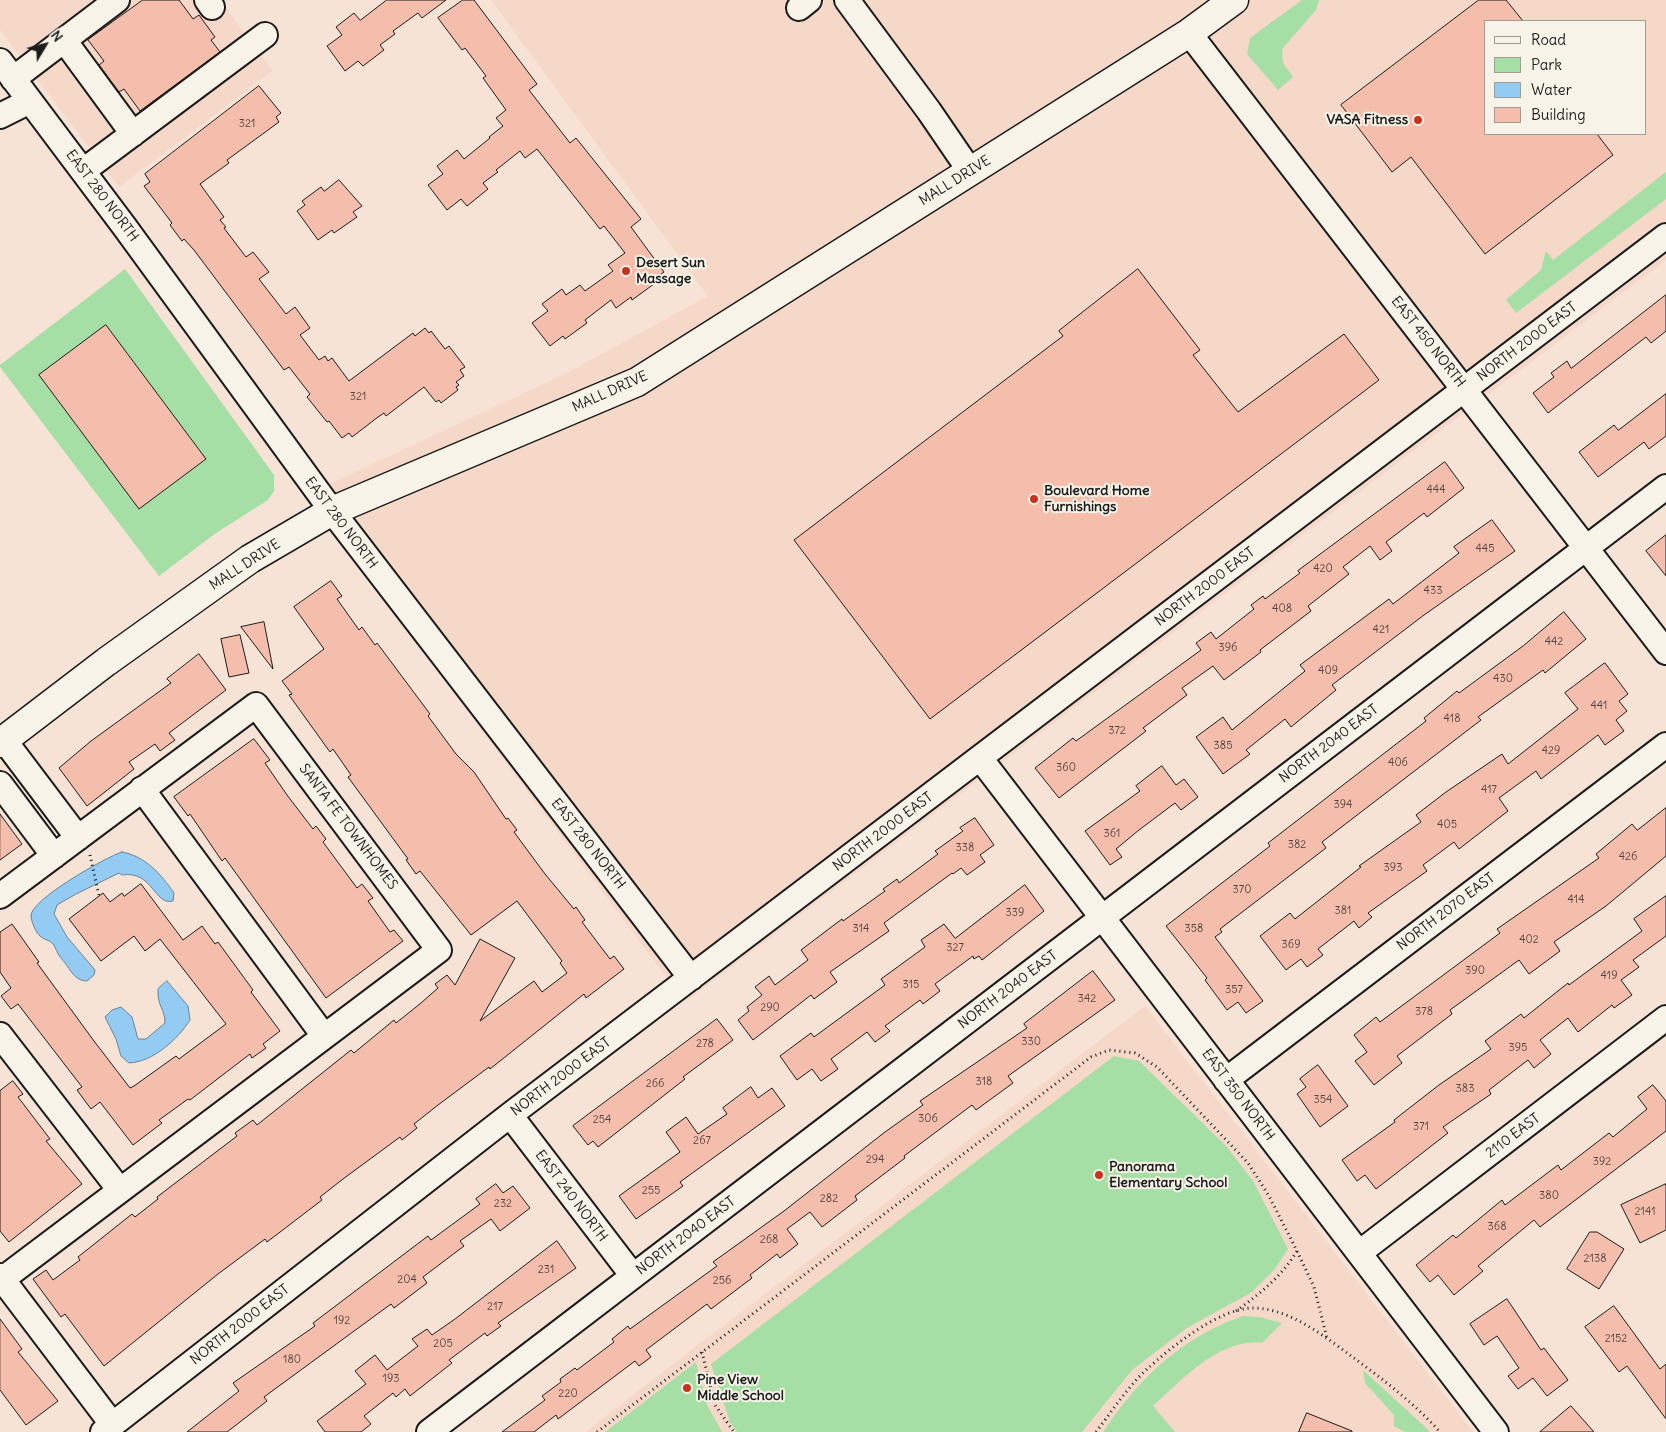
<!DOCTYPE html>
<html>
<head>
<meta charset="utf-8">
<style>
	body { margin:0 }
	#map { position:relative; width:1666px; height:1432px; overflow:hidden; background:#f6e3d6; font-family:Delius,sans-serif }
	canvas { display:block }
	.legend { position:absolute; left:1484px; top:20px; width:162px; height:115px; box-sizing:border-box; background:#f7f3e8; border:1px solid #9f9d96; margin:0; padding:6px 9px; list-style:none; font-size:15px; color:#1c1c1c }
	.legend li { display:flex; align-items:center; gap:10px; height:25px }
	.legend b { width:25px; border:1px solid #9f9d96 }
	.north { position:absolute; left:20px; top:20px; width:50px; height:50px; -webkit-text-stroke:4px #f7f3e8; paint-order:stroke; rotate:53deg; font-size:14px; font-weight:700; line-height:20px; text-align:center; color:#1c1c1c }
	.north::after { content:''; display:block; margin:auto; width:18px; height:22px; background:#1c1c1c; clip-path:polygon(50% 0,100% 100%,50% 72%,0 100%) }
</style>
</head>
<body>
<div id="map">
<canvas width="1666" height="1432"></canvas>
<ul class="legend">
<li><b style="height:6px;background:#f7f3e8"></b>Road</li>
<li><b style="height:14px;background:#a5dfa5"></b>Park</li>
<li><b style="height:14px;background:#93cbf2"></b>Water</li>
<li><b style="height:14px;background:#f5bdab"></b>Building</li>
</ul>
<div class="north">N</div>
</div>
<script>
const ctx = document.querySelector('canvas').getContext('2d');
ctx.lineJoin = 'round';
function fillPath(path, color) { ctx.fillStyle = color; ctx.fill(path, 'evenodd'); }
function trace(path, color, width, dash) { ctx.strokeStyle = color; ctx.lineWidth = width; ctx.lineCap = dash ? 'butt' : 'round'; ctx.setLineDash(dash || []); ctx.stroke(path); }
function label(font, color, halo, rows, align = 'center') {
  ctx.font = font + ' Delius,sans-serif'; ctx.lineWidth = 4; ctx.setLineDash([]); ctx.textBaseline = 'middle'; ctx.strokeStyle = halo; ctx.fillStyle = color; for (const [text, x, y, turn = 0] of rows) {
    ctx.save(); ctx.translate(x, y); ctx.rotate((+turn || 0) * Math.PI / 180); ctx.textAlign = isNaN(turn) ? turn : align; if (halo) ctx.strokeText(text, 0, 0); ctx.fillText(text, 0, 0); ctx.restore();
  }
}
const built = new Path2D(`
	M0 0H220L273 71 119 187 0 30Z
	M491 0H1666V260L685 1002 306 495 565 374 708 296ZM1485 21H1645V134H1485Z
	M1145 1006 1473 1432H585L699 1344Z`);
const green = new Path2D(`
	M1302 0H1319L1316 10 1282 49 1283 63 1293 77 1278 90 1247 54 1250 38Z
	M1666 172V199L1516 313 1506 300 1541 270 1546 251 1553 260Z
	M125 269 274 475V491L268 500 216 533 159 576 0 367V365ZM106 325 206 459 139 508 39 375Z
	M1114 1056 1139 1061 1226 1146 1253 1181 1288 1249 1275 1269 1252 1292 1187 1328 1132 1370 1082 1432H737L730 1422 711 1364Z
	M1243 1316 1260 1317 1282 1323 1262 1343C1219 1338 1182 1380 1153 1406L1175 1432H1103C1138 1379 1182 1337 1243 1316Z
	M696 1362 707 1405 722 1432H605Z
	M1363 1370 1424 1426 1430 1432H1405L1394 1426V1415L1365 1383Z`);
const water = new Path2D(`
	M122 852C145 856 161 874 174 893L173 901C154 906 153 870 122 875L119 873 76 894 57 905 54 914 67 937 95 970 94 975 87 981C73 981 69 966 60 957 57 953 56 948 53 944 50 940 44 940 40 936 36 933 31 921 31 916 30 900 106 857 122 852Z
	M167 981 188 1006 190 1020C178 1039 153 1062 129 1063L121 1056 116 1039 105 1017 112 1010 121 1007 132 1017 138 1039H146L165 1023C165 1008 157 1007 158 989Z`);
const building = new Path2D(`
	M143 0H179L193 19 199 15 215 37 211 40 220 52 140 111 124 89 119 92 99 65 104 61 88 40Z
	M387 0H446L422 18 418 13 393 31 395 34 380 45 384 50 363 66 358 61 345 71 327 46 342 35 336 27 354 13 360 20Z
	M463 0H474L537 84 529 90 570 143 576 138 641 219 631 227 664 272 652 281 654 284 632 300 631 297 616 308 611 300 585 320 587 323 565 339 563 336 550 346 532 323 548 311 542 304 562 289 566 295 580 285 585 291 613 271 608 265 625 253 604 226 600 229 537 149 525 158 520 151 496 170 498 172 483 183 488 189 467 206 461 199 447 210 428 185 443 174 437 166 457 150 464 159 490 138 489 137 503 126 496 118 506 110 483 78 486 76 465 48 462 50 438 18Z
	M1479 0H1506L1523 21H1485V134H1597L1613 155 1485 254 1411 157 1392 172 1341 105Z
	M259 86 281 113 276 117 279 122 227 160 229 163 200 184 224 217 220 220 226 227 224 228 246 257 253 252 269 272 259 279 286 314 295 307 310 328 300 335 319 360 325 356 328 361 332 358 349 381 413 333 415 336 425 328 429 333 431 331 445 349 449 346 465 367 460 370 464 376 456 382 459 385 456 387 458 390 441 403 439 400 436 402 424 387 386 416 384 413 378 417 352 437 349 433 342 438 329 421 327 422 307 397 310 394 289 367 284 370 194 250 184 239 182 241 170 225 172 223 144 186 150 182 145 174Z
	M339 180 362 206 353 212 357 217 334 233 332 230 318 240 297 211 305 205 302 201 321 187 324 191Z
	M1138 269 1200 350 1193 355 1238 412 1344 334 1379 380 930 719 794 540 1063 336 1059 331Z
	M1666 295V331L1651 343 1646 337 1548 413 1533 393 1554 377 1551 373 1567 361 1571 368Z
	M106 325 206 459 139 509 39 375Z
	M1666 394V436L1649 449 1644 442 1598 477 1579 452 1614 425 1618 430Z
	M1445 462 1464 488 1427 517 1424 513 1386 542 1392 551 1380 560 1370 546 1343 567 1349 574 1308 606 1311 611 1260 650 1261 652 1224 680 1213 666 1182 688 1187 695 1143 728 1146 731 1059 798 1035 768 1073 738 1076 741 1201 650 1196 643 1211 632 1216 639 1254 609 1251 605 1263 596 1265 599 1300 573 1298 571Z
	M1492 520 1515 551 1424 615 1332 685 1336 690 1291 727 1285 719 1246 750 1250 754 1223 774 1196 737 1223 717 1232 730 1305 671 1300 665 1389 599 1393 604 1459 553 1454 547Z
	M1666 535V576L1646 551Z
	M331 581 342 596 337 599 359 630 362 627 375 645 377 643 430 714 428 716 456 754 474 772 506 819 508 818 517 830 514 832 545 874 574 909 576 907 585 920 582 922 610 959 614 956 624 969 586 998 584 994 490 1069 489 1067 438 1105 414 1124 417 1128 402 1140 400 1137 343 1179 320 1197 322 1200 267 1242 265 1239 218 1274 104 1366 65 1314 61 1317 33 1279 46 1270 53 1280 80 1260 78 1257 132 1214 135 1217 158 1199 157 1197 237 1136 235 1133 253 1120 257 1125 351 1050 354 1053 394 1020 396 1023 421 1003 438 988 435 984 447 975 455 985 480 939 515 958 480 1021 534 981 542 992 567 973 560 963 562 961 517 901 471 935 420 871 416 874 406 860 408 859 348 777 351 775 333 749 330 752 289 695 292 694 282 681 324 649 294 607Z
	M1564 612 1586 639 1545 673 1543 670 1478 717 1481 720 1322 842 1326 848 1220 929 1222 932 1215 937 1263 1001 1246 1013 1238 1002 1227 1010 1205 980 1207 978 1166 926 1270 846 1268 843 1426 721 1424 718 1457 691 1459 693 1523 646Z
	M264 622 273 669 241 627Z
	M240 635 249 673 229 677 221 639Z
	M199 654 226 690 169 733 175 740 160 751 155 744 129 762 134 769 87 806 59 768 91 741 171 683 167 679Z
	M1605 663 1628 694 1619 701 1627 711 1616 720 1624 731 1605 745 1598 735 1541 779 1536 771 1499 798 1508 811 1459 849 1454 842 1423 865 1427 871 1368 913 1372 917 1359 928 1354 921 1318 949 1323 955 1307 967 1301 959 1286 970 1260 936 1290 913 1295 919 1361 867 1359 866 1421 822 1416 815 1446 792 1502 754 1508 764 1578 709 1565 693Z
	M254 739 270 760 265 763 287 795 313 829 316 826 326 839 323 842 357 888 362 884 373 898 368 901 390 932 394 930 403 941 326 998 225 858 222 861 190 814 188 816 174 797Z
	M1162 766 1176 785 1184 779 1198 797 1181 810 1175 803 1139 830 1116 849 1122 857 1110 865 1085 831 1140 791 1136 786Z
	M1666 808V856L1606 906 1554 942 1560 951 1529 974 1519 960 1450 1010 1452 1014 1397 1056 1402 1063 1374 1085 1355 1061 1367 1052 1354 1035 1376 1017 1380 1022 1500 933 1497 929 1599 858 1596 854 1632 824 1637 830Z
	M0 814 22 844 0 860Z
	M975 818 994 845 980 855 985 862 967 875 961 868 953 874 952 873 884 923 889 931 830 972 837 982 814 999 811 995 753 1040 738 1020 749 1011 747 1007 762 995 755 987 769 976 775 985 808 960 801 950 842 919 843 921 885 891 883 889 897 879 899 883 938 854 935 851 963 831 960 828Z
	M141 884 183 940 202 926 215 944 218 942 253 990 251 992 280 1031 263 1044 266 1048 252 1058 250 1054 190 1100 188 1099 159 1120 162 1123 133 1145 100 1102 91 1109 77 1090 82 1087 18 1004 11 1009 1 996 11 988 0 972V932L12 924 39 962 37 963 94 1041 130 1088 134 1086 176 1056 179 1059 226 1024 160 939 145 951 134 936 101 961 69 919 103 893 110 902 122 893 124 896Z
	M1025 885 1044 911 982 960 979 956 974 959 973 956 935 984 940 991 923 1004 920 1000 885 1026 890 1031 875 1042 867 1032 831 1059 838 1069 821 1081 812 1069 797 1080 780 1056 811 1033 814 1037 885 985 881 979 925 947 921 940 944 924 955 938Z
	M1666 896V936L1633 960 1639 967 1621 980 1632 995 1614 1008 1612 1005 1578 1032 1568 1018 1540 1040 1551 1054 1534 1068 1528 1060 1489 1090 1491 1094 1443 1127 1448 1133 1376 1189 1365 1175 1357 1181 1342 1160 1395 1122 1394 1120 1439 1085 1491 1049 1485 1041 1521 1014 1524 1018 1568 983 1569 985 1642 931 1634 919Z
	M1093 971 1115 1000 1008 1076 1013 1083 976 1110 972 1105 904 1156 905 1158 855 1196 857 1200 822 1227 810 1212 787 1229 798 1244 780 1258 777 1254 750 1275 752 1278 711 1309 707 1304 646 1350 651 1357 639 1366 635 1361 558 1419 556 1415 534 1432H502L545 1400 542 1396 561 1382 560 1379 575 1368 577 1370 614 1342 612 1339 628 1326 630 1329 717 1266 713 1262 784 1211 885 1132 923 1105 920 1101 1027 1028 1024 1024Z
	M717 1019 733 1040 683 1077 685 1079 598 1147 593 1141 588 1145 573 1126Z
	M1318 1065 1348 1106 1320 1127 1297 1094 1306 1087 1300 1079Z
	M13 1081 23 1094 18 1097 50 1139 46 1141 82 1184 9 1242 0 1231V1091Z
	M1653 1085 1666 1101V1131L1540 1227 1534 1220 1478 1266 1483 1271 1454 1295 1438 1275 1430 1282 1416 1265 1453 1235 1456 1238 1502 1200 1505 1205 1558 1165 1561 1170 1609 1133 1613 1137 1647 1109 1638 1097Z
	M751 1087 758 1098 772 1088 785 1106 680 1182 683 1186 636 1219 619 1196 680 1152 666 1132 686 1117 698 1134 727 1114 723 1108Z
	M496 1184 503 1193 513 1186 530 1208 500 1231 491 1219 460 1241 464 1246 423 1277 427 1283 394 1308 391 1304 264 1397 267 1401 227 1432H187L239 1391 233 1383 315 1326 313 1323 428 1236 431 1240 480 1204 476 1199Z
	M1666 1184V1230L1640 1243 1621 1205Z
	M1590 1232H1597L1624 1249 1599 1289 1567 1269Z
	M557 1241 576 1268 498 1323 501 1326 487 1336 485 1333 449 1360 452 1363 410 1396 405 1389 396 1397 393 1393 364 1416 371 1424 361 1432H325L317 1421 366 1384 355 1371 375 1355 387 1370 418 1346 412 1339 427 1329 432 1335 455 1319Z
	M1507 1299 1541 1350 1544 1348 1568 1380 1547 1396 1533 1378 1518 1389 1508 1376 1519 1368 1497 1336 1484 1345 1470 1324Z
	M1614 1306 1660 1369 1666 1364V1419L1627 1366 1619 1372 1585 1327Z
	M0 1319 22 1349 18 1352 58 1401 26 1425 0 1390Z
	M1571 1406 1594 1432H1540Z
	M1307 1413 1352 1431V1432H1299Z`);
const path = new Path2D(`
	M90 855 99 896
	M1236 1311C1261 1293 1281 1277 1297 1251
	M702 1352 715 1405 734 1432
	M597 1432 1091 1057 1109 1050 1135 1053 1157 1067 1248 1163 1269 1196 1297 1251 1314 1287 1327 1338
	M1096 1432C1112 1411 1127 1388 1146 1370 1170 1348 1219 1308 1253 1308 1290 1308 1325 1337 1354 1358 1384 1380 1415 1404 1440 1432`);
const minor = new Path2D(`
	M207 0 212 7
	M847 0 929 111 970 171
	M799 8 809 0
	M1189 33 1666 652
	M64 40 133 134
	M0 61 124 226 332 511 691 978
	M13 79 117 0
	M0 116 30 101
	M83 171 265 35
	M4 740 78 838
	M980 758 1496 1432
	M0 784 54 856
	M142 789 324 1036
	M0 896 256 705 439 950 0 1281
	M0 1035 119 1189
	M1226 1080 1666 745
	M510 1115 633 1276
	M1359 1253 1666 1018
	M0 1276 112 1424
	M103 1432 510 1115 1666 236
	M429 1432 1666 487`);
const major = new Path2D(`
	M0 743 106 662 250 559 332 511 637 382 1189 33 1234 0`);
const markers = [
	[1418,120,5,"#c8321e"],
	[626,271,5,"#c8321e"],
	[1034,499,5,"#c8321e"],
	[1099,1175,5,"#c8321e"],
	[687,1388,5,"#c8321e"]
];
const numberNames = [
	["321",247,124],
	["321",358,397],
	["444",1436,490],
	["445",1485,549],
	["420",1323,569],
	["433",1433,591],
	["408",1282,609],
	["421",1381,630],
	["442",1554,642],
	["396",1228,648],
	["409",1328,671],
	["430",1503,679],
	["441",1599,706],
	["418",1452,719],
	["372",1117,731],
	["385",1223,746],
	["429",1551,751],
	["406",1398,763],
	["360",1066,768],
	["417",1489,790],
	["394",1343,805],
	["405",1447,825],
	["361",1112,834],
	["382",1297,845],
	["338",965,848],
	["426",1628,857],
	["393",1393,868],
	["370",1242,890],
	["414",1576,900],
	["381",1343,911],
	["339",1015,913],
	["314",861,929],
	["358",1194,929],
	["402",1529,940],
	["369",1291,945],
	["327",955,948],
	["390",1475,971],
	["419",1609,976],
	["315",911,985],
	["357",1234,990],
	["342",1087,999],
	["290",770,1008],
	["378",1424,1012],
	["330",1031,1042],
	["278",705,1044],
	["395",1518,1048],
	["318",984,1082],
	["266",655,1084],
	["383",1465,1089],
	["354",1323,1100],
	["306",928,1119],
	["254",602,1120],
	["371",1421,1127],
	["267",702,1141],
	["294",875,1160],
	["392",1602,1162],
	["255",651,1191],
	["380",1549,1196],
	["282",829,1199],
	["232",503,1204],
	["2141",1645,1212],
	["368",1497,1227],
	["268",769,1240],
	["2138",1595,1259],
	["231",546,1270],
	["204",407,1280],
	["256",722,1281],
	["217",495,1307],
	["192",342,1321],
	["2152",1616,1339],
	["205",443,1344],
	["180",292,1360],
	["193",391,1379],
	["220",568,1394]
];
const poiNames = [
	["VASA Fitness",1408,120,"right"],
	["Desert Sun",636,263],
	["Massage",636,279],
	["Boulevard Home",1044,491],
	["Furnishings",1044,507],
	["Panorama",1109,1167],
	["Elementary School",1109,1183],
	["Pine View",697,1380],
	["Middle School",697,1396]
];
const streetNames = [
	["MALL DRIVE",955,181,-32],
	["EAST 280 NORTH",102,196,53],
	["EAST 450 NORTH",1428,342,52],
	["NORTH 2000 EAST",1527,342,-37],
	["MALL DRIVE",610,392,-24],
	["EAST 280 NORTH",341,523,53],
	["MALL DRIVE",245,565,-33],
	["NORTH 2000 EAST",1205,587,-37],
	["NORTH 2040 EAST",1329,744,-37],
	["SANTA FE TOWNHOMES",348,827,53],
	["NORTH 2000 EAST",883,832,-37],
	["EAST 280 NORTH",588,844,52],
	["NORTH 2070 EAST",1446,912,-37],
	["NORTH 2040 EAST",1008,990,-37],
	["NORTH 2000 EAST",561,1077,-37],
	["EAST 350 NORTH",1238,1095,53],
	["2110 EAST",1513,1136,-37],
	["EAST 240 NORTH",571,1196,53],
	["NORTH 2040 EAST",686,1236,-37],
	["NORTH 2000 EAST",240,1325,-38]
];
fillPath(built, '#f6d8c9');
fillPath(green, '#a5dfa5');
fillPath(water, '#93cbf2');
trace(water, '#63859c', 1);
fillPath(building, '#f5bdab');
trace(building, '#1c1c1c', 1);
trace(minor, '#1c1c1c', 28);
trace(major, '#1c1c1c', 31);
trace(path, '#1c1c1c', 3, [1, 4]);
trace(minor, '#f7f3e8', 24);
trace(major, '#f7f3e8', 28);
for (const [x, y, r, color] of markers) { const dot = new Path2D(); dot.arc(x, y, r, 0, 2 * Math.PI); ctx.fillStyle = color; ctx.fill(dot); trace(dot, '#f7f3e8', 2); }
label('11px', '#524440', null, numberNames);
label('bold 14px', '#1c1c1c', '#f7f3e8', poiNames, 'left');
label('14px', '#1c1c1c', '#f7f3e8', streetNames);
</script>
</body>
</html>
